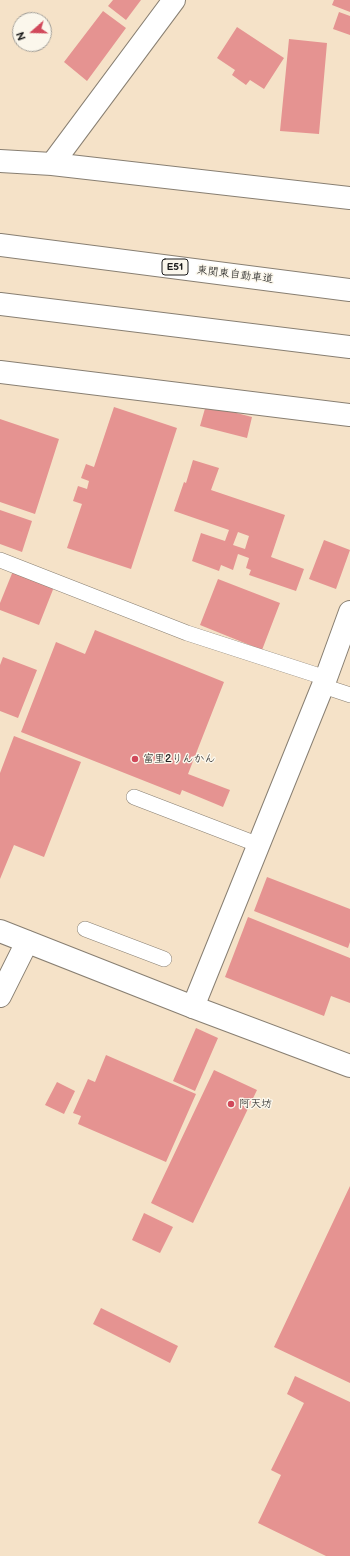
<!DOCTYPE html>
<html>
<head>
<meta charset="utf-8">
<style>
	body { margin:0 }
	#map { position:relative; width:350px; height:1556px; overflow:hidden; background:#f5e2c8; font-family:"Balsamiq Sans",sans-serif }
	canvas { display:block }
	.north { position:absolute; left:12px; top:12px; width:40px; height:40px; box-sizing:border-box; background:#fbf7ec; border:1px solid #a29f99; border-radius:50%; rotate:250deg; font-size:11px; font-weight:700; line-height:16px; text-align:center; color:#1c1c1c }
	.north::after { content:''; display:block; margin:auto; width:14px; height:18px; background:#d1495b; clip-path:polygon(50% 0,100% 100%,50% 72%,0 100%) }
</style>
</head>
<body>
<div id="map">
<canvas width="350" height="1556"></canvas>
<div class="north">N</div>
</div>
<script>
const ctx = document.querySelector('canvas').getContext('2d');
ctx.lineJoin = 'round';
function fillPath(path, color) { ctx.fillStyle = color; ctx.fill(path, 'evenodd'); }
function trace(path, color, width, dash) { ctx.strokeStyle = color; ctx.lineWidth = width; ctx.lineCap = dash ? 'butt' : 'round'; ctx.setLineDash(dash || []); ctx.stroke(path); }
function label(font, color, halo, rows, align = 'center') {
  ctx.font = font + ' "Balsamiq Sans","Klee One",sans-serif'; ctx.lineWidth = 3; ctx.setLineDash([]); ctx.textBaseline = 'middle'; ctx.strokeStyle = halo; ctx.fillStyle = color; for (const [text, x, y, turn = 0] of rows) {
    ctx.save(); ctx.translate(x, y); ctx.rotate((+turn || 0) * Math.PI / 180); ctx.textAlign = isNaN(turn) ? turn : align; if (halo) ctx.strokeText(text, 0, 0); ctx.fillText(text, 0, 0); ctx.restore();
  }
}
const building = new Path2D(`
	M113 0H141L126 20 108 6Z
	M334 0H350V12L332 5Z
	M103 11 126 28 87 81 64 62Z
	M339 12 350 16V35L333 29Z
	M237 27 284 58 264 89 250 80 246 85 232 75 235 70 217 58Z
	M289 39 327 43 319 134 280 131Z
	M206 405 252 417 247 438 200 426Z
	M114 407 177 428 131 569 67 548 82 504 73 501 78 486 87 489 89 481 81 478 86 464 94 467Z
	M0 419 59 439 35 514 0 502Z
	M193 460 219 468 211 490 285 515 271 557 304 569 296 591 249 575 251 570 246 568 249 558 238 554 233 570 221 565 219 571 192 561 201 533 225 541 229 530 174 511 184 482 186 483ZM238 532 249 536 245 549 233 545Z
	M0 510 32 521 22 552 0 544Z
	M324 540 350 550 336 589 309 579Z
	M13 571 54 587 39 625 0 610V603Z
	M218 579 280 603 262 650 200 625Z
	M95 630 224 682 188 774 230 790 223 807 182 790 180 795 21 732 56 642 85 654Z
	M3 657 37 670 18 718 0 711V665Z
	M14 736 81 762 44 857 14 845 0 879V773Z
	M267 877 350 909V942L348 948 254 911Z
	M248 917 350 958V1003L331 996 324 1016 225 977Z
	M196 1028 218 1038 195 1091 173 1081Z
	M106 1055 196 1094 166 1162 78 1124 81 1116 73 1113 88 1079 95 1082Z
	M214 1070 257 1090 193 1223 151 1203Z
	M57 1082 75 1091 64 1114 45 1105Z
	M350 1186V1383L274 1347Z
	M144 1213 173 1227 160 1253 132 1240Z
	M101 1308 178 1346 170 1363 93 1324Z
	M295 1376 350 1402V1556H326L258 1523 281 1475 271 1470 304 1403 287 1394Z`);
const lane = new Path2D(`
	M0 560 187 633 326 678
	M323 686 350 695
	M134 797 259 845
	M85 929 164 959`);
const street = new Path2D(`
	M0 161 52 164 350 198
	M52 164 174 0
	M0 372 350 415
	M0 996 27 942
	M193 1007 326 678 350 612`);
const secondary = new Path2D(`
	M0 931 193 1007 350 1066`);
const highway = new Path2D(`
	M0 245 350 290
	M0 304 350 347`);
const markers = [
	[135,759,4,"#d1495b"],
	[231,1104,4,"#d1495b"]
];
const shields = [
	[175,267,26]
];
const shieldNames = [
	["E51",175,267]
];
const streetNames = [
	["東関東自動車道",235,275,7]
];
const poiNames = [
	["富里2りんかん",143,759],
	["阿天坊",239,1104]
];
fillPath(building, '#e59391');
trace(lane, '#887f72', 16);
trace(street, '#887f72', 24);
trace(secondary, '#887f72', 24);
trace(highway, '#887f72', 24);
trace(lane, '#fff', 15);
trace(street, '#fff', 22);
trace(secondary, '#fff', 22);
trace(highway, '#fff', 22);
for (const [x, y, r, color] of markers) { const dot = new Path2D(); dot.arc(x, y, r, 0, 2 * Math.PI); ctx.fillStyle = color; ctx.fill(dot); trace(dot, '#fbf7ec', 1.5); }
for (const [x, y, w] of shields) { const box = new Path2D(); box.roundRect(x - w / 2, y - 8, w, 16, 3); ctx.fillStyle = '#fbf7ec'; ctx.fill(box); trace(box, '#1c1c1c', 1); }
label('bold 10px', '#1c1c1c', null, shieldNames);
label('11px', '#1c1c1c', '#fbf7ec', streetNames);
label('11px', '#1c1c1c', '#fbf7ec', poiNames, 'left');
</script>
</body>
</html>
